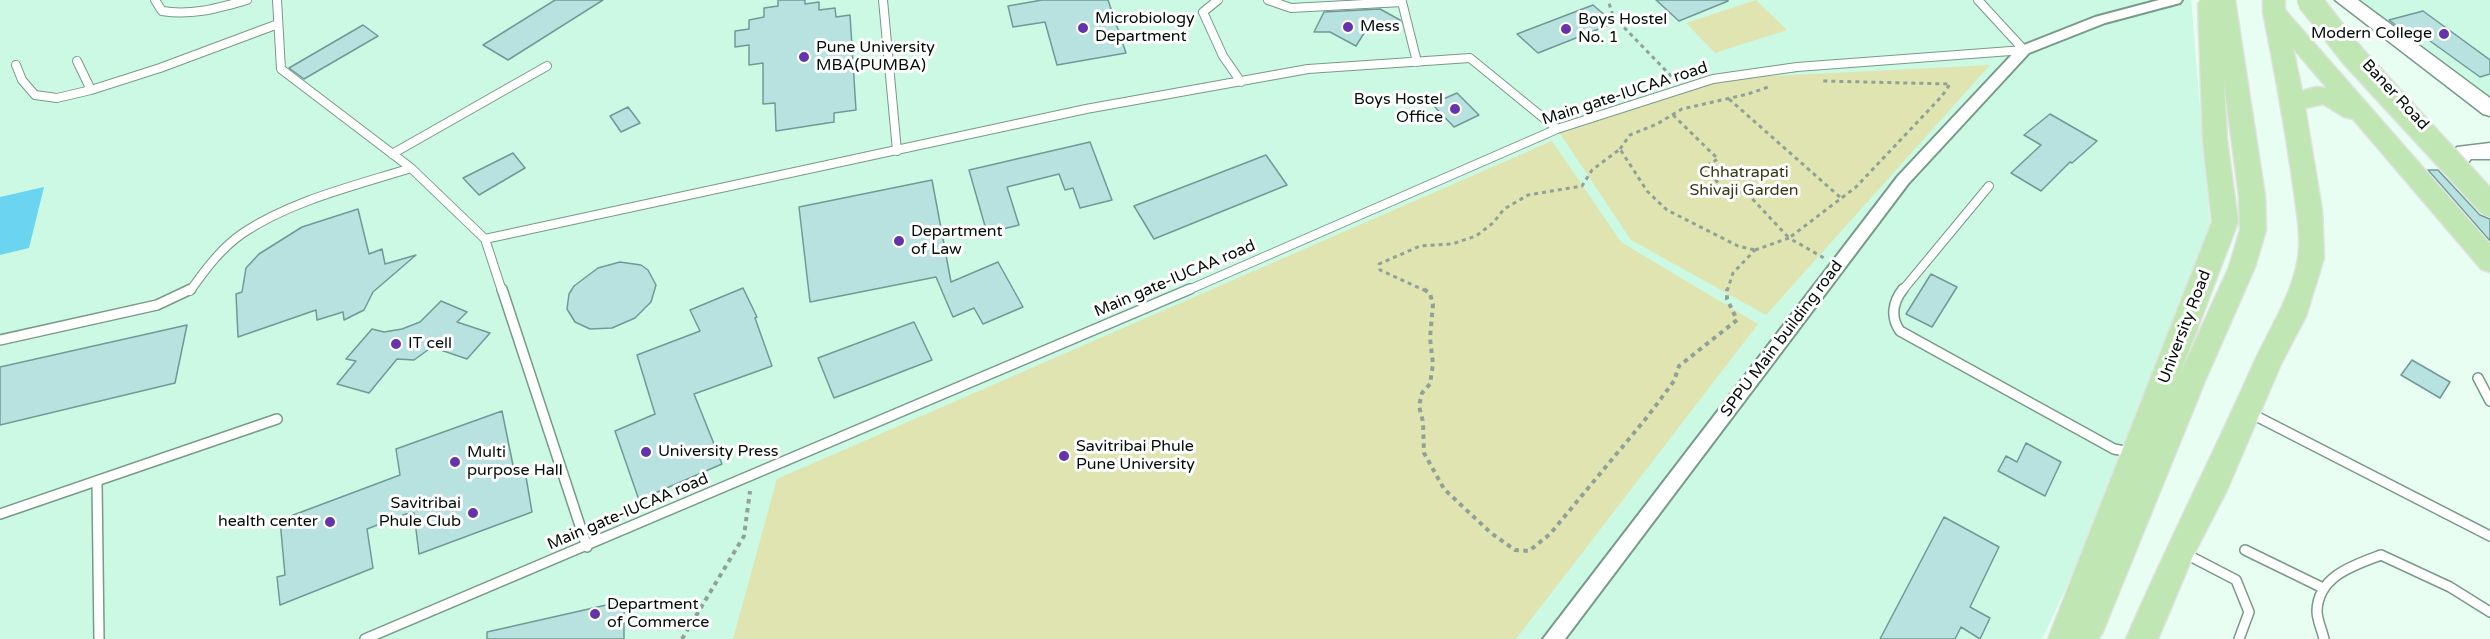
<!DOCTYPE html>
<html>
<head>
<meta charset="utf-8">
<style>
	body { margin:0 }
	canvas { display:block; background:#e8fef3 }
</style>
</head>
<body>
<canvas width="2490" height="639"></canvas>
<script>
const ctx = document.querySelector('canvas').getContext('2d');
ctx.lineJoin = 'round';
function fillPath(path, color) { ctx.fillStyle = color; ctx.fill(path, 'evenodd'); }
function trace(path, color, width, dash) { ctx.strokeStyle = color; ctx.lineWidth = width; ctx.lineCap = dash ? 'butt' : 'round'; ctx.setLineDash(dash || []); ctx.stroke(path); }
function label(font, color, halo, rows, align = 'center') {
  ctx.font = font + ' "Varela Round",sans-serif'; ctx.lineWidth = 6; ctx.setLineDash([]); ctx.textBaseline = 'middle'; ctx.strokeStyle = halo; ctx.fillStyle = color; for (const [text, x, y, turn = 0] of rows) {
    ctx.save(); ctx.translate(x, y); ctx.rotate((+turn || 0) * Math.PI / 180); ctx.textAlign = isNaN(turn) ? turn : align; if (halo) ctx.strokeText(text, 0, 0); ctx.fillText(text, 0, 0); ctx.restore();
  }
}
const built = new Path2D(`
	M0 0H2191L2214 273 2042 639H0Z
	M2356 0H2490V103Z`);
const green = new Path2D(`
	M1756 0 1787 30 1715 53 1686 23Z
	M1990 65 1766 315 1631 240 1557 129 1713 79Z
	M1552 141 1621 242 1758 324 1516 639H733L777 479Z`);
const water = new Path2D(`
	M44 187 29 248 0 255V197Z`);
const building = new Path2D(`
	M555 0H603L508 60 483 45Z
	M778 0H805V4L819 2V10L835 8 836 17 850 15 856 110 834 113V122L776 131 775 103 763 104V63L749 65V45L735 47V31L749 29V20L764 17V8L778 6Z
	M1042 0H1108L1126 53 1057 65 1045 22 1013 27 1008 6Z
	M1656 0H1728V1L1679 21Z
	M1593 5 1614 23 1538 53 1517 34Z
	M1380 9 1400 20 1401 23 1366 30 1356 46 1330 32H1314L1324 12Z
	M2423 11 2490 60V74L2480 77 2419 33 2409 35 2389 20Z
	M363 25 378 36 304 79 289 68Z
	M1457 93 1479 115 1454 127 1432 104Z
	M628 107 640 123 621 132 610 116Z
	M2050 114 2097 141 2072 163 2070 162 2041 191 2011 173 2041 145 2024 135Z
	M1090 142 1112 200 1080 208 1073 188 1065 190 1059 174 1007 187 1019 225 987 233 969 170Z
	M513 153 525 168 479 195 463 178Z
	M1266 155 1287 185 1154 239 1134 206Z
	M2428 170H2438L2480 215 2490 219V241Z
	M932 180 951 282 998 262 1023 307 983 324 974 308 953 317 936 277 810 302 799 207Z
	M358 209 369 254 382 249 385 264 416 255 373 292 364 310 344 320 343 312 317 320 316 310 238 337 236 294 242 292 246 268 259 254 302 227Z
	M620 262 641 265 648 270 656 285 651 302 635 318 612 328 590 329 575 322 567 309 569 294 574 286 598 268Z
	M1931 274 1957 287 1932 327 1906 314Z
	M743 288 757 317 755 318 772 366 694 394 722 464 639 500 615 431 655 414 637 355 700 331 690 310Z
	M441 301 467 312 457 322 490 333 467 359 432 347 414 360 397 359 369 393 337 384 356 361 346 359 372 329 384 332 402 329 420 322Z
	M914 322 932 360 834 398 818 358Z
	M187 325 175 383 0 425V367Z
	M2412 360 2450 382 2440 398 2401 375Z
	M502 411 515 475 525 471 532 512 419 554 414 513 406 514 367 529 373 568 280 605 277 577 285 575 280 520 400 475 396 449Z
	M2026 443 2061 462 2045 496 1998 471 2006 456 2017 462Z
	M1944 517 1999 547 1970 607 1990 618 1980 639 1961 627 1955 639H1880Z
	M624 601V639H487V632Z`);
const pathFar1 = new Path2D(`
	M1613 16 1673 78
	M1606 17 1613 16 1608 0
	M1729 99 1841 198
	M1673 115 1718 159 1704 167 1729 195 1745 191 1789 238 1856 187 1942 96 1950 84 1823 81
	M1620 149 1630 135 1657 124 1682 109 1748 94 1771 86
	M1755 250 1789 238 1824 258
	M1426 291 1380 270 1379 264 1420 246 1452 244 1476 236 1493 223 1504 209 1528 195 1582 186 1592 170 1620 149 1647 191 1667 210 1738 246 1755 250
	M1727 291 1733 273 1755 250`);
const path = new Path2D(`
	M1424 289 1430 294 1433 304 1430 338 1433 364 1430 384 1422 393 1419 406 1423 422 1424 453 1444 489 1491 533 1515 550 1529 551 1550 534 1648 416 1674 381 1679 366 1737 320 1727 299V289
	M682 639 744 536 750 491`);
const serviceFar1 = new Path2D(`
	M155 0 162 11C192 16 218 8 247 0
	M277 0 281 69 411 168 485 239 502 291
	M883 0 897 151
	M1218 0 1203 12 1223 56 1241 82
	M1268 0 1291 8 1402 2 1417 62
	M1978 0 2024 50
	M77 61 91 90
	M16 65 22 80 35 95 57 98 91 90 160 68 278 24
	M392 154 547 66
	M485 239 1086 109 1308 69 1470 58 1557 129
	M190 291C205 270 221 248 243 233 293 200 354 186 411 168
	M1186 291 1557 129 1713 79 1797 67 2024 50
	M1902 291 1989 186`);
const service = new Path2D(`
	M502 289 587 547
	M1903 289C1893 302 1890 317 1900 331L2114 449 2131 452
	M0 340 157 305 191 289
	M2478 378 2490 401
	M2250 413 2490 536
	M97 481 99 639
	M0 514 277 419
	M2245 550 2323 588
	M2184 553 2236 580 2249 612 2239 639
	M365 639 1190 289
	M2324 639C2322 630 2317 620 2317 611 2318 576 2354 565 2381 555L2450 587 2490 612`);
const minor = new Path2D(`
	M2159 0H2182L2180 3 2105 23 2029 53 1908 184 1565 639H1543L1898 176 2019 47 2095 17Z`);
const secondary = new Path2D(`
	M2335 0H2358L2490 98V116L2483 114Z
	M2490 143V159H2471C2464 168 2460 171 2449 168L2446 162 2457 147Z`);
const primary = new Path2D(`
	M2201 0H2235L2265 196 2266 230 2255 267 2205 381 2102 634 2098 639H2048L2212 222 2203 140 2198 4ZM2224 83 2239 196 2240 230 2229 267 2180 374 2238 222 2227 140Z
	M2263 0H2285V10L2490 244V272L2481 269 2353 119 2344 117 2323 104 2305 108 2322 210 2324 258 2306 316 2281 364 2227 490 2193 556 2158 639H2126C2166 547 2211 459 2252 367 2268 331 2291 298 2298 259 2302 235 2295 201 2292 177 2284 122 2274 67 2263 12ZM2293 48 2327 88 2316 87 2302 91Z`);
const primaryBridge = new Path2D(`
	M2309 0 2352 55 2490 205`);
const markers = [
	[1348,27,6,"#6534ab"],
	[1083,28,6,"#6534ab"],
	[1566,29,6,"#6534ab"],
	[2444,34,6,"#6534ab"],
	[804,57,6,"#6534ab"],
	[1455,109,6,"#6534ab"],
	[899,241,6,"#6534ab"],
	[396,344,6,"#6534ab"],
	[646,452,6,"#6534ab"],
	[1064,456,6,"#6534ab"],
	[455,462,6,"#6534ab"],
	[473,513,6,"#6534ab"],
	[330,522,6,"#6534ab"],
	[595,614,6,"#6534ab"]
];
const poiNames = [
	["Microbiology",1095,19],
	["Department",1095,37],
	["Boys Hostel",1578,20],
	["No. 1",1578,38],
	["Mess",1360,27],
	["Modern College",2432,34,"right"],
	["Pune University",816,48],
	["MBA(PUMBA)",816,66],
	["Boys Hostel",1443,100,"right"],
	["Office",1443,118,"right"],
	["Department",911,232],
	["of Law",911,250],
	["IT cell",408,344],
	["Savitribai Phule",1076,447],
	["Pune University",1076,465],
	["University Press",658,452],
	["Multi",467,453],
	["purpose Hall",467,471],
	["Savitribai",461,504,"right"],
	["Phule Club",461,522,"right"],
	["health center",318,522,"right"],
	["Department",607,605],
	["of Commerce",607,623]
];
const streetNames = [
	["Main gate-IUCAA road",1625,94,-18],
	["Baner Road",2395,95,47],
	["Main gate-IUCAA road",1175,279,-23],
	["University Road",2185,327,-69],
	["SPPU Main building road",1782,339,-53],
	["Main gate-IUCAA road",628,512,-23]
];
const parkNames = [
	["Chhatrapati",1744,173],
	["Shivaji Garden",1744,191]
];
fillPath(built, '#ccf9e3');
fillPath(green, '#e0e4b0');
fillPath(water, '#6bd4f0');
fillPath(building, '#b8e2df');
trace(building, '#719996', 1.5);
trace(serviceFar1, '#789a8a', 10);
trace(service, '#789a8a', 12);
trace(minor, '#789a8a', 4);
trace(secondary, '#789a8a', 3);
trace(primary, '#e1e2e1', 3);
trace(pathFar1, '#90a199', 3, [4, 4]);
trace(path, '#90a199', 4, [4.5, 4.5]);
trace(serviceFar1, '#fff', 8);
trace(service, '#fff', 9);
fillPath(minor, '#fff');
fillPath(secondary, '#fff');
fillPath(primary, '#c0e6b3');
trace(primaryBridge, '#e1e2e1', 27, []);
trace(primaryBridge, '#c0e6b3', 24);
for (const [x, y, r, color] of markers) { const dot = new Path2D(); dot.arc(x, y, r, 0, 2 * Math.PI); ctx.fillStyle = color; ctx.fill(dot); trace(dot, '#fff', 2); }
label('16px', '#030e09', '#fff', poiNames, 'left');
label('16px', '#030e09', '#fff', streetNames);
label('16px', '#383a17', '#fff', parkNames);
</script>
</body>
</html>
